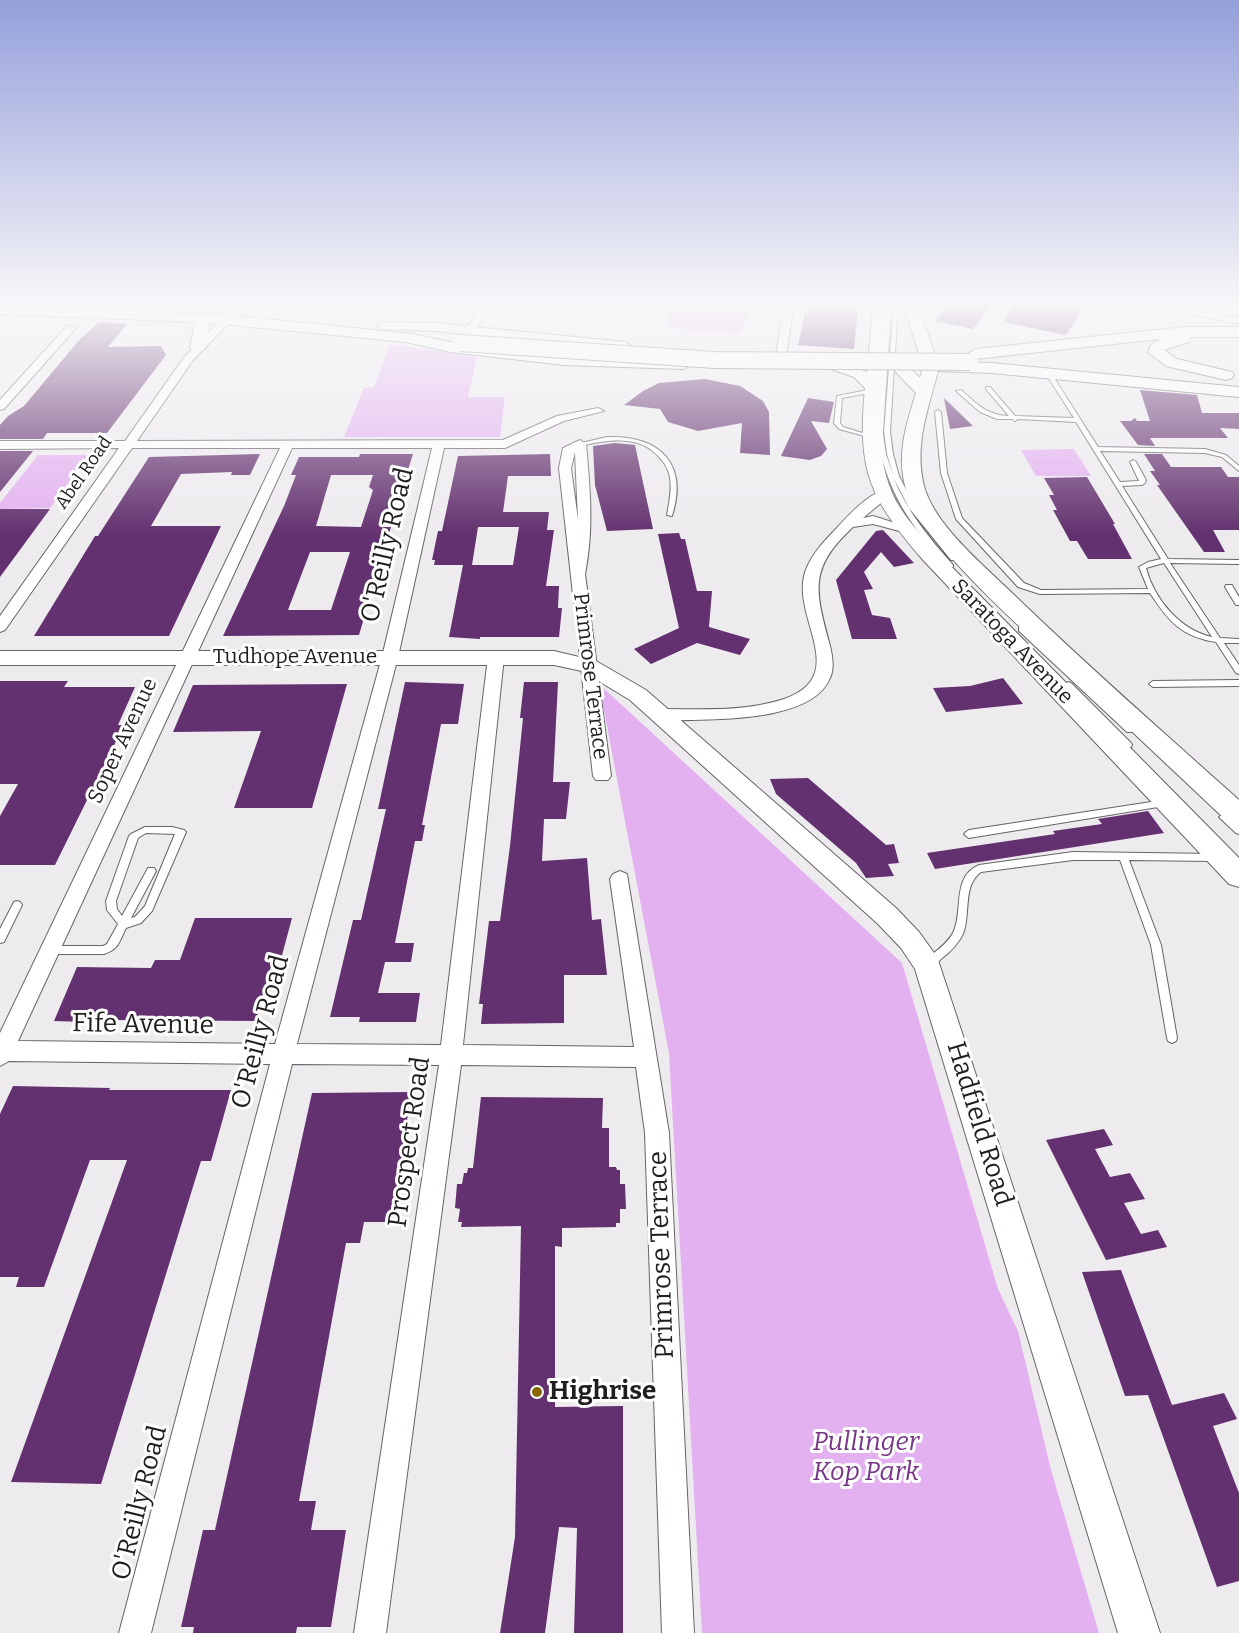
<!DOCTYPE html>
<html>
<head>
<meta charset="utf-8">
<style>
	body { margin:0 }
	canvas { display:block; background:#eeebef }
</style>
</head>
<body>
<canvas width="1239" height="1633"></canvas>
<script>
const ctx = document.querySelector('canvas').getContext('2d');
ctx.lineJoin = 'round';
function fillPath(path, color) { ctx.fillStyle = color; ctx.fill(path, 'evenodd'); }
function trace(path, color, width, dash) { ctx.strokeStyle = color; ctx.lineWidth = width; ctx.lineCap = dash ? 'butt' : 'round'; ctx.setLineDash(dash || []); ctx.stroke(path); }
function label(font, color, halo, rows, align = 'center') {
  ctx.font = font + ' Bitter,serif'; ctx.lineWidth = 6; ctx.setLineDash([]); ctx.textBaseline = 'middle'; ctx.strokeStyle = halo; ctx.fillStyle = color; for (const [text, x, y, turn = 0] of rows) {
    ctx.save(); ctx.translate(x, y); ctx.rotate((+turn || 0) * Math.PI / 180); ctx.textAlign = isNaN(turn) ? turn : align; if (halo) ctx.strokeText(text, 0, 0); ctx.fillText(text, 0, 0); ctx.restore();
  }
}
const green = new Path2D(`
	M669 305H755L739 333 669 328Z
	M390 344 477 357 468 397H505L500 437H344L364 388 374 387Z
	M1074 449 1091 476H1036L1021 450Z
	M38 455H89L50 508 0 509V503Z
	M599 684 902 963 998 1289 1018 1331 1051 1470 1099 1633H702L669 1053Z`);
const building = new Path2D(`
	M807 305 858 309 854 349 798 345Z
	M948 305H992L973 329 935 321Z
	M1015 305 1062 308 1066 305 1083 309 1066 335 1003 322Z
	M99 322 127 324 108 347 161 346 166 355 107 433H47L43 439H0V425L8 416 24 406 80 339Z
	M705 379 740 386 763 401 769 412 770 455 740 453 742 423 698 431 668 422 660 409 624 405 643 391 659 383Z
	M1140 390 1197 395 1202 413H1239V429L1220 428 1228 438H1150L1155 446 1138 445 1120 421H1131L1135 418 1137 421H1150Z
	M808 398 834 402 829 423 811 421 827 449 821 456 810 460 781 456Z
	M944 398 973 426 950 429Z
	M615 443 635 445 653 529 607 531 595 485 593 446Z
	M0 451H33L0 492Z
	M260 454 250 475H231L232 472 181 474 151 526H221L169 636H34L95 536H98L149 457Z
	M360 454H413L402 489 394 490 383 527H391L359 635 223 636 284 506 296 475H291L299 457H359ZM331 475H373L369 487 373 490 361 527 316 526ZM310 552H350L331 610H288Z
	M550 454 551 476H508L503 512H549L547 530H554L546 586H559L558 608H562L559 637H480V639L449 637 463 565H513L519 527H478L472 565H434L435 560H432L438 531H442L458 456Z
	M1144 454H1162L1171 467H1221L1228 477H1239V530H1213L1225 552H1204L1157 485H1160L1150 471H1155Z
	M1087 477 1115 524H1113L1132 559H1088L1077 541H1070L1053 510H1057L1049 495H1054L1044 478Z
	M0 509H50L0 577Z
	M883 530 914 563 894 567 881 552 864 572 873 589 864 590 872 615 890 618 897 639H852L836 580 876 531Z
	M679 533 681 539H685L697 591H712L709 627 750 639 740 655 697 643 651 664 634 649 679 628 658 534Z
	M1003 678 1023 704 946 712 933 688 970 686Z
	M0 681H68L64 687H135L118 725H124L55 865H0V816L18 784H0Z
	M405 682 464 684 458 724H441L422 825H425L422 841H415L395 943H414L411 962H385L378 993H420L416 1022H359L360 1017H330L353 920H361L386 809H378Z
	M524 682H558L553 782H570L566 819H544L542 861 587 858 592 920 601 919 607 975H564V1023L481 1024 483 1004H479L489 921H500L510 846 523 718H520Z
	M347 684 312 808H234L261 731 173 732 193 685Z
	M808 778 886 845 894 844 899 863 888 864 894 876 866 878 856 863 776 794 770 779Z
	M1148 811 1164 833 935 869 927 853 1055 834 1053 831 1102 824 1098 819Z
	M195 918H292L281 959H273L256 1021 115 1020 114 1023 54 1021 77 967 151 968 155 960H180Z
	M13 1086 110 1088 109 1090H231L211 1161H201L101 1484 11 1482 127 1160H90L44 1287H16L19 1277H0V1114Z
	M411 1092 393 1222H364L360 1243H346L299 1501H316L311 1530H346L331 1627H297L296 1633H193L194 1627H181L203 1530H215L312 1093Z
	M481 1097 603 1098 602 1128H609V1167H616L617 1170H620V1184H625L626 1209H620V1223H616V1227L562 1228V1247L555 1246V1407L623 1406V1633H574L577 1528 559 1527 545 1633H500L515 1537 521 1226 461 1227 462 1222H458L460 1209 455 1208 457 1184H462L464 1173H467L468 1168H473Z
	M1104 1129 1113 1145 1095 1149 1110 1177 1130 1173 1145 1199 1124 1203 1141 1234 1158 1230 1167 1247 1106 1260 1046 1140Z
	M1121 1270 1172 1405 1224 1393 1237 1419 1213 1426 1239 1493V1581L1217 1587 1148 1395 1125 1396 1082 1272Z`);
const service = new Path2D(`
	M887 305H891L883 434 886 454 893 475 887 454 884 432 894 305H898L890 432 893 454 899 476 915 507 955 558V560H951L909 508 893 477C907 511 929 538 953 565V567H949C910 526 886 491 877 434Z
	M1049 372 1051 373 1098 447 1205 449 1226 455 1239 466V471L1222 457 1205 453 1100 451 1120 482 1139 481 1130 462 1133 460 1136 462 1146 480 1145 483 1142 485 1122 486 1168 559 1239 560V564L1170 563 1220 638 1239 639V643H1224L1239 665V674L1236 673 1216 642C1182 637 1168 621 1150 593L1040 594 1018 587 956 519 941 473 935 412 938 410 941 412 947 473 962 518 1024 583 1041 590 1148 589 1139 567 1148 562 1161 559 1076 422 1018 419 1015 421 1012 419H997L980 412 956 391 961 390C977 404 986 415 1009 416L986 389V387H990L1015 416 1074 418 1046 374ZM1164 563 1212 637C1180 630 1154 599 1146 568Z
	M873 389 875 390V392L842 398 840 423 843 427 872 436V438L839 429 834 423 837 396Z
	M607 437C659 435 689 463 672 516L667 515C669 503 672 490 670 478 669 470 664 462 659 457 639 434 607 440 580 446L577 444Z
	M1226 585H1232L1233 587 1239 597V605H1236L1225 587Z
	M1019 627H1025L1133 728 1134 730 1133 732H1127L1019 631Z
	M1239 680V686L1153 687 1149 684 1153 681Z
	M1068 682 1071 683 1131 743 1132 745 1131 747H1125L1065 687 1064 685Z
	M1164 800 1168 803 1164 806 969 838 966 836 964 834 966 832 969 830Z
	M1224 814 1227 815 1239 826V834L1236 833 1221 819 1219 817Z
	M145 827H172L184 830 186 832 152 911 141 923 126 928C119 942 119 949 104 954H49L45 953 44 950 45 947 49 946H103L107 944 118 924 107 910 106 901 129 836 131 834ZM146 833 175 834 145 906 135 917 131 918 156 871 154 868H148L122 916 117 909 116 901 138 838Z
	M1073 852 1216 854 1218 857 1216 860 1213 861 1129 860 1161 945 1177 1038 1176 1041 1172 1043 1168 1041 1167 1038 1151 945 1120 860H1073L981 872C962 886 971 914 963 934 958 944 950 952 941 959 936 964 933 968 925 966L924 963 925 960C935 952 947 944 953 933 964 911 951 877 979 865Z
	M17 901 20 902 22 905 4 942 0 943V929L14 902Z`);
const minor = new Path2D(`
	M188 305H203L215 311 210 314Z
	M361 305H372L364 311 359 308Z
	M483 305H493L473 333H465L464 331Z
	M784 305H794L786 355 781 358 776 355Z
	M1150 305H1172L1239 318V324Z
	M225 317 233 319 193 360 137 441 503 440 557 416 598 408 604 411 564 421 505 448H444L398 657 297 1044 441 1045 488 657 496 652 501 653 504 657 463 1045 634 1047 610 879 613 874 620 871 627 874 669 1133 694 1633H662L645 1133 636 1067 461 1065 386 1633H354L439 1065 292 1064 151 1633H119L270 1064 9 1061 0 1066V1033L280 448H132L5 630 0 632V616L119 448 0 449V441H125L185 356ZM292 448H432L382 657 275 1044 18 1041Z
	M67 326 76 328 4 409 0 410V400Z
	M580 440 586 444C590 488 594 530 585 574L611 776 608 780H596L593 776 559 468 563 448ZM575 452 578 520 571 468Z
	M883 491 887 492V498L863 518 873 516 914 529 907 533 873 524 853 527C809 568 815 589 829 642 832 653 835 668 830 678 814 719 728 719 692 720 680 720 667 722 655 719L653 715 661 709C701 709 745 712 784 699 850 676 794 621 804 576 808 559 821 544 834 531 846 518 866 495 883 491Z`);
const tertiary = new Path2D(`
	M236 305H250L233 322H223V316Z
	M0 651H554L596 661 646 690 896 908 919 932 937 957 1160 1633H1118L915 969 901 948 878 924 630 700 582 671 554 665H0Z`);
const secondary = new Path2D(`
	M873 305H887L884 355 903 361 920 378 923 367 904 305H918L937 361 992 363 1239 387V397L992 373 938 371C928 410 914 444 924 486 934 524 982 564 1010 591 1084 663 1162 731 1239 800V826L1229 823C1177 774 1125 725 1073 676 1031 637 918 539 905 486 897 453 906 425 916 393L891 367 883 365C879 412 874 468 901 509 911 525 925 538 937 552L1239 858V887L1229 884 923 560C870 498 857 472 865 388L854 377 831 369 829 366 837 361 867 372 868 360 862 356 869 352Z
	M0 306 228 315 412 334 450 342 564 355 684 359 692 364 684 369 564 365 450 352 406 342 210 323 206 348 198 353 190 348 195 322 0 314Z
	M385 322 435 323 625 342 633 347 625 352 435 331 380 329 378 326 380 323Z
	M1185 327H1239V337H1190L1189 342 1164 350 1177 359 1232 372 1234 375 1232 378 1226 380 1166 366 1148 352 1151 345 1160 339 975 359 967 354 975 349Z`);
const secondaryBridge = new Path2D(`
	M461 343 715 360 970 362`);
const markers = [
	[537,1392,6,"#886601"]
];
const farStreetnames = [
	["Abel Road",84,473,-55]
];
const streetNames = [
	["Saratoga Avenue",1012,642,46],
	["Tudhope Avenue",295,657],
	["Primrose Terrace",590,676,83],
	["Soper Avenue",123,741,-65]
];
const nearStreetnames = [
	["O'Reilly Road",388,545,-77],
	["Fife Avenue",143,1025,1],
	["O'Reilly Road",261,1032,-75],
	["Hadfield Road",979,1124,73],
	["Prospect Road",410,1142,-82],
	["Primrose Terrace",662,1255,-92],
	["O'Reilly Road",140,1503,-76]
];
const nearPoinames = [
	["Highrise",549,1392]
];
const nearParknames = [
	["Pullinger",866,1443],
	["Kop Park",866,1473]
];
fillPath(green, '#e3b1f0');
fillPath(building, '#63316f');
trace(service, '#666467', 2);
trace(minor, '#666467', 2);
trace(tertiary, '#666467', 2);
trace(secondary, '#666467', 2);
fillPath(service, '#fff');
fillPath(minor, '#fff');
fillPath(tertiary, '#fff');
fillPath(secondary, '#fff');
trace(secondaryBridge, '#666467', 18, []);
trace(secondaryBridge, '#fff', 16);
const sky = ctx.createLinearGradient(0, 0, 0, 534);
sky.addColorStop(0, '#949fda');
sky.addColorStop(0.57, '#f7f6f8');
sky.addColorStop(1, '#f7f6f800');
ctx.fillStyle = sky;
ctx.fillRect(0, 0, 1239, 534);
for (const [x, y, r, color] of markers) { const dot = new Path2D(); dot.arc(x, y, r, 0, 2 * Math.PI); ctx.fillStyle = color; ctx.fill(dot); trace(dot, '#fff', 2); }
label('18px', '#1f1d1f', '#fff', farStreetnames);
label('21px', '#1f1d1f', '#fff', streetNames);
label('26px', '#1f1d1f', '#fff', nearStreetnames);
label('bold 26px', '#1f1d1f', '#fff', nearPoinames, 'left');
label('italic 26px', '#783588', '#fff', nearParknames);
</script>
</body>
</html>
